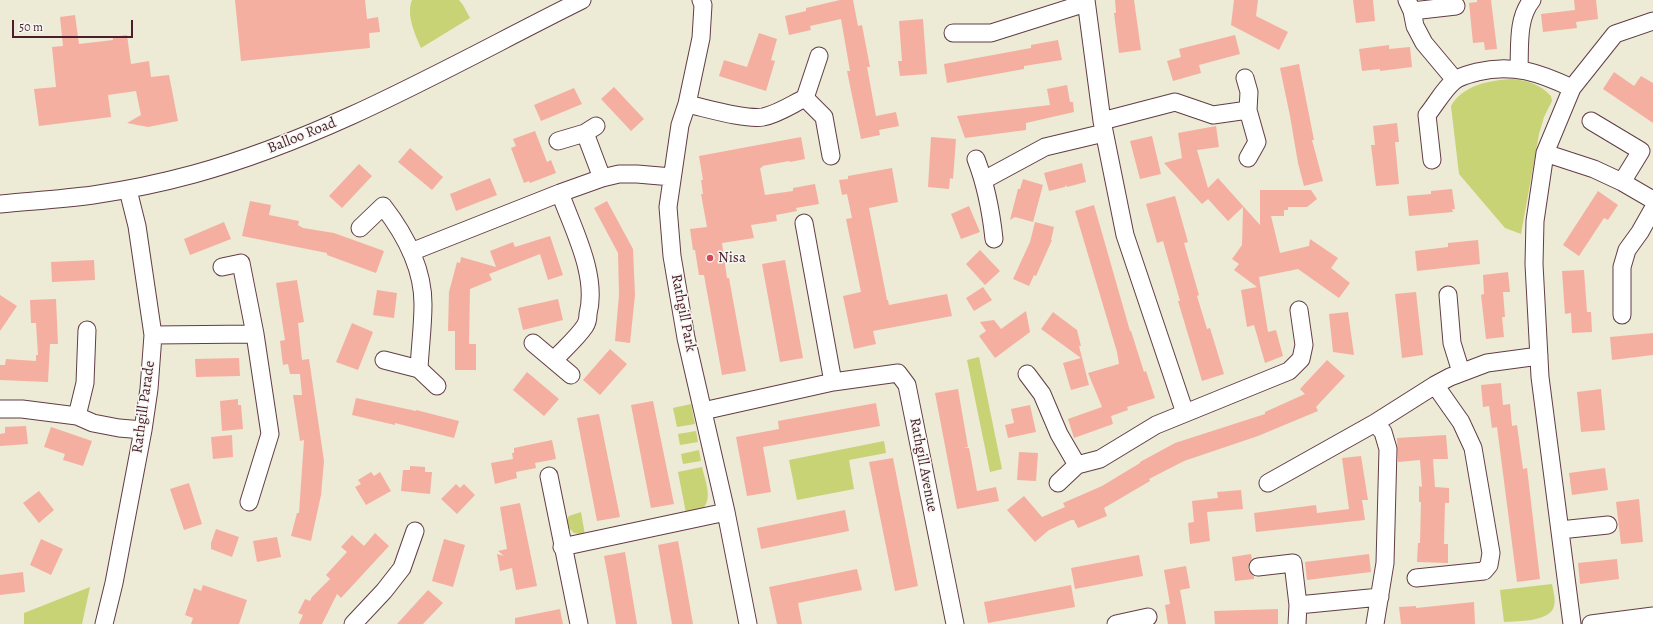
<!DOCTYPE html>
<html>
<head>
<meta charset="utf-8">
<style>
	body { margin:0 }
	#map { position:relative; width:1653px; height:624px; overflow:hidden; background:#edead6; font-family:Alegreya,serif }
	canvas { display:block }
	.scale { position:absolute; left:12px; top:20px; width:121px; height:18px; box-sizing:border-box; border:2px solid #4a1f2b; border-top:0; padding-left:5px; font-size:12px; line-height:14px; white-space:nowrap; color:#4a1f2b; -webkit-text-stroke:3px #f6f6f2; paint-order:stroke }
</style>
</head>
<body>
<div id="map">
<canvas width="1653" height="624"></canvas>
<div class="scale">50 m</div>
</div>
<script>
const ctx = document.querySelector('canvas').getContext('2d');
ctx.lineJoin = 'round';
function fillPath(path, color) { ctx.fillStyle = color; ctx.fill(path, 'evenodd'); }
function trace(path, color, width, dash) { ctx.strokeStyle = color; ctx.lineWidth = width; ctx.lineCap = dash ? 'butt' : 'round'; ctx.setLineDash(dash || []); ctx.stroke(path); }
function label(font, color, halo, rows, align = 'center') {
  ctx.font = font + ' Alegreya,serif'; ctx.lineWidth = 3; ctx.setLineDash([]); ctx.textBaseline = 'middle'; ctx.strokeStyle = halo; ctx.fillStyle = color; for (const [text, x, y, turn = 0] of rows) {
    ctx.save(); ctx.translate(x, y); ctx.rotate((+turn || 0) * Math.PI / 180); ctx.textAlign = isNaN(turn) ? turn : align; if (halo) ctx.strokeText(text, 0, 0); ctx.fillText(text, 0, 0); ctx.restore();
  }
}
const green = new Path2D(`
	M412 0H459L463 5 470 18 421 48C415 34 406 15 412 0Z
	M1513 79C1528 81 1540 84 1551 96L1552 101 1544 117 1539 134 1521 234 1505 228 1459 174 1451 106C1463 85 1490 80 1513 79Z
	M979 357 1002 469 990 472 967 360Z
	M691 404 695 424 677 427 673 408Z
	M696 431 698 442 680 445 678 434Z
	M884 441 886 453 849 460 854 489 797 500 789 460Z
	M699 450 701 461 683 464 681 454Z
	M702 467C705 480 714 501 701 510 697 512 691 512 686 513L678 472Z
	M581 512 585 535 574 533C569 529 564 522 569 516Z
	M1552 584C1553 590 1556 600 1554 606 1551 622 1517 621 1504 622L1500 590Z
	M90 587 82 624H24V613Z`);
const building = new Path2D(`
	M235 0H365L367 19 378 17 380 32 369 33 370 48 241 61Z
	M840 0H853L858 26 862 25 870 67H867L876 116 896 112 899 126 879 130 880 135 861 139 847 71H850L841 19 810 26 811 30 789 35 785 16 806 11V8Z
	M1115 0H1134L1141 50 1119 53 1114 13H1116Z
	M1234 0H1258L1256 16 1288 32 1279 50 1231 25Z
	M1353 0H1373L1375 21 1356 23Z
	M1477 0H1491L1497 49 1485 50 1484 42 1473 43 1469 3 1477 2Z
	M1574 0H1596L1598 19 1576 22 1577 28 1543 32 1541 14 1575 10Z
	M75 15 79 44 113 40V37L127 35 131 64 149 61 151 77 169 75 178 121 148 127 127 123 141 115 136 91 108 95 111 117 39 126 34 89 56 87 52 47 63 46 60 17Z
	M923 19 927 74 900 76 898 61H902L899 21Z
	M759 33 777 39 771 60 775 61 766 91 719 76 724 60 747 67Z
	M1235 35 1240 54 1199 65 1201 73 1173 81 1167 61 1181 57 1179 49Z
	M1058 40 1062 60 1024 66V69L947 83 944 64 1031 48V45Z
	M1389 45V49L1410 47 1412 67 1380 71V69L1362 71 1359 49Z
	M1299 64 1314 140H1312L1323 181 1304 186 1298 163 1290 116 1280 68Z
	M1614 72 1634 86 1641 76 1653 83V123L1603 89Z
	M1067 85 1070 102H1073L1074 112 1026 123V130L965 138 957 116 1050 105 1047 89Z
	M614 87 644 119 631 131 601 99Z
	M574 88 582 104 541 121 534 105Z
	M1397 123 1399 142H1395L1399 184 1376 186 1371 145H1375L1373 126Z
	M1216 126 1219 147 1197 150 1208 188 1218 178 1260 225V190H1311L1317 199 1307 207H1288V210H1284V216H1271L1280 253 1309 246 1310 239 1338 258 1331 268 1350 283 1339 298 1298 269 1259 277 1268 332 1276 330 1283 356 1265 363 1254 325 1247 327 1241 290 1257 287 1234 270 1239 264 1232 259 1242 245 1243 207 1228 221 1208 199 1202 204 1164 163 1182 158 1178 133Z
	M535 131 547 162 551 160 556 173 530 183 529 181 524 183 511 148 516 146 513 139Z
	M1152 136 1161 174 1140 179 1130 141Z
	M801 137 805 159 790 162 789 161 762 166 763 167 760 168 765 195 793 191V188L815 184 819 204 796 208 797 211 776 215 777 221 751 225 754 238 722 243 727 278H729L746 371 722 375 704 275H699L695 250H693L690 229 707 227 701 194H703L701 180H703L699 156Z
	M931 137 956 139 953 179 950 178 949 189 928 187Z
	M410 148 443 177 432 190 398 162Z
	M1082 163 1086 182 1067 187 1066 185 1065 187 1049 191 1044 173Z
	M359 164 372 176 342 208 329 196Z
	M892 168 898 202 869 208 887 300H888L889 305 947 294 952 316 873 331 876 344 854 349 843 296 861 292 846 219 852 218 847 194 842 195 839 180 848 179V176Z
	M490 178 497 195 456 211 450 194Z
	M1023 179 1043 185 1033 222 1015 217 1010 220 1018 189H1020Z
	M1452 189 1455 209H1452L1453 212 1409 216 1407 196 1431 194V191Z
	M1598 191 1618 205 1608 220 1604 218 1579 256 1563 245Z
	M1175 196 1188 242 1184 243 1199 295 1197 296 1207 329 1210 328 1224 374 1202 381 1178 301H1180L1163 241 1157 243 1146 204Z
	M250 201 271 205 269 215 299 221 298 225 303 228 334 233 384 251 376 273 327 255V253L242 236Z
	M607 201 633 249 635 295 630 343 615 341 619 295 618 253 594 208Z
	M1094 205 1130 331H1131L1144 372 1146 371 1155 398 1127 407 1128 410 1111 416 1113 424 1074 438 1068 419 1102 407 1088 373 1119 364 1117 352 1075 211Z
	M969 206 980 232 961 239 951 214Z
	M224 222 231 239 190 255 184 239Z
	M1035 222 1054 227 1051 240H1052L1036 276 1034 275 1029 286 1013 279 1030 242Z
	M550 236 563 275 548 280 540 254 489 274 492 280 470 289 469 344H476V370H455V331H448L449 292 457 262 460 263 461 257 496 267 490 251 513 242 515 247Z
	M1478 240 1480 264 1417 271 1415 251 1448 247V243Z
	M980 250 1000 271 985 285 966 264Z
	M94 260 95 280 52 282 51 262Z
	M785 260 803 358 780 362 762 264Z
	M1584 270 1587 312H1591L1592 332 1572 333 1571 313 1565 314 1562 271Z
	M1508 272 1510 292H1503L1505 317H1502L1504 337 1486 339 1481 295 1484 294 1483 275Z
	M297 280 304 322 298 323 302 360 309 359 324 461 321 495 311 541 291 536 297 513H299L304 440 300 441 293 395H302L300 374H290L288 364 283 365 280 341 285 340 276 283Z
	M983 287 992 300 974 311 966 298Z
	M377 290 397 293 394 318 373 315Z
	M1416 292 1423 355 1402 358 1395 294Z
	M0 295 17 306 0 331Z
	M56 299 58 344H50L48 382 0 380V365H5L6 359 36 361V355H38L36 323H31L30 300Z
	M558 299 563 320 523 330 518 308Z
	M1026 311 1030 332 995 358 979 336 986 331 980 322 994 320 1001 329Z
	M1053 312 1077 330 1081 346H1079L1089 385 1071 390 1063 363 1081 358 1041 329Z
	M1348 312 1354 355 1333 352 1329 314Z
	M352 323 373 332 358 370 336 362Z
	M1653 333V355L1612 360 1610 337Z
	M610 349 627 364 600 395 583 380Z
	M239 358 240 376 196 377 195 359Z
	M1327 360 1345 376 1316 407 1318 411 1258 436 1184 461 1149 479 1150 481 1104 508 1107 516 1078 528 1074 520H1071L1049 530 1035 542 1007 510 1024 496 1042 517 1065 507 1063 503 1102 486 1140 463V462L1175 443 1265 414V412L1305 394 1300 389Z
	M527 372 559 399 544 416 513 390Z
	M1501 383 1503 405 1510 404 1512 426 1517 425 1523 469 1527 468 1540 579 1517 582 1497 427 1492 428 1489 406 1483 407 1481 385Z
	M958 389 968 447 964 448H969L977 491 996 487 999 501 957 509 935 393Z
	M1601 389 1605 430 1581 432 1577 392Z
	M356 398 416 411V410L459 421 454 438 395 423V425L352 415Z
	M238 399V405H241L243 429 222 431 220 401Z
	M653 401 674 504 651 508 631 405Z
	M876 403 880 426 763 447 771 492 747 496 736 437 779 429 778 421Z
	M1030 405 1036 432 1008 438 1005 425 1014 423 1011 409Z
	M599 414 620 517 597 521 577 418Z
	M26 426 28 444 0 446V434L5 433V427Z
	M51 427 92 441 83 466 63 460 65 454 44 447Z
	M232 435 233 457 213 459 211 437Z
	M1446 435 1448 459H1433L1435 487 1449 488V503H1445L1444 544H1448V563L1417 562 1418 543H1420L1421 502H1419V486L1422 487 1420 460 1398 462 1397 438Z
	M552 440 556 459 535 463 536 468 516 472 517 478 495 484 491 463 513 459 512 453H514V448Z
	M1019 452 1038 453 1036 481 1017 480Z
	M1361 456 1368 500H1362L1365 520 1256 532 1254 513 1316 505 1317 513 1349 509 1342 458Z
	M893 458 918 586 895 591 869 462Z
	M410 466 425 467V472H432L430 494 401 491 403 470H410Z
	M1605 468 1608 490 1572 495 1569 473Z
	M371 472 374 476 380 472 391 491 366 505 355 487 361 484 358 480Z
	M189 483 202 524 184 530 170 489Z
	M456 484 460 488 464 484 475 495 457 514 441 499Z
	M1241 490 1243 509 1207 512 1210 541 1190 544 1188 523 1194 522 1192 501 1218 498 1217 492Z
	M39 491 54 510 39 523 23 503Z
	M1639 499 1643 542 1621 544 1616 502Z
	M520 503 537 586 516 590 512 568 500 571 497 554 504 556 498 551 507 549 500 507Z
	M845 510 849 531 761 549 757 528Z
	M216 529 239 537 232 557 211 549V543Z
	M375 533 389 546 341 598 337 594 322 624H299L303 615 298 613 305 599 310 601 312 597 330 579 326 575 347 552 341 547 352 535 364 546Z
	M277 537 281 557 257 562 253 541Z
	M41 539 63 549 51 575 30 565Z
	M444 539 465 545 453 587 432 581Z
	M678 541 682 562 693 624H672L658 545Z
	M625 552 637 624H616L608 577 604 556Z
	M1251 554 1252 559 1249 563 1248 569 1254 576V579L1235 581 1232 557Z
	M1369 554 1371 572 1307 580 1305 562Z
	M1139 555 1143 576 1075 589 1071 568Z
	M1617 559 1619 579 1580 584 1578 563Z
	M1186 566 1190 588 1180 590 1186 624H1168L1165 605 1170 604 1164 570Z
	M857 569 862 590 798 603 802 624H777L769 587Z
	M23 572 25 592 0 595V575Z
	M203 585 247 600 239 624H191L193 618 185 615 194 588 201 591Z
	M1071 585 1075 607 988 623 984 602Z
	M428 590 443 603 423 624H397Z
	M1474 602 1475 624H1401L1399 607 1416 606V608Z
	M560 609 563 624H515V618Z
	M1278 609V624H1215L1214 611Z`);
const minor = new Path2D(`
	M701 0 703 5 701 38 687 104 680 125 668 207 672 256 686 338 726 512 748 624
	M1086 0 1102 121 1125 235 1185 413
	M1407 0 1412 11 1415 26 1424 43 1455 80
	M1412 11 1456 6
	M953 33H991L1086 3
	M1519 68C1520 46 1517 18 1532 0
	M1245 78 1249 92 1248 110 1257 142 1248 158
	M805 98 824 117 831 156
	M687 104C706 108 745 120 763 117 778 114 791 105 805 98L819 56
	M1102 121 1175 102 1213 115 1248 110
	M1591 121 1641 151 1622 182
	M585 133 602 178
	M558 141 585 133 596 126
	M1545 153 1594 169 1622 182 1653 200
	M976 159C986 185 991 211 994 239
	M1432 160 1427 115C1436 104 1444 89 1454 81 1460 76 1470 74 1477 72 1513 63 1540 73 1572 88
	M984 180 1045 147 1104 133
	M0 204C31 201 63 199 93 195 127 190 161 183 194 174 332 136 455 63 582 0
	M804 223 833 382
	M360 228 383 206C404 233 423 268 423 304 423 326 420 348 419 369
	M411 252 560 193 602 178 619 174H637L672 177
	M222 267 241 263 255 334 270 434 249 502
	M1448 295 1452 343 1461 372
	M1622 315V267L1627 250 1640 232 1653 209
	M153 335 255 334
	M533 343 571 375
	M384 360 419 369 437 386
	M554 360C564 349 577 338 585 326 587 323 588 318 588 314 598 275 573 229 560 193
	M1027 374 1042 394 1059 434 1077 465
	M0 409H22L77 416 93 423 119 428 143 430
	M703 411 833 382 898 373 907 385 955 624
	M77 416 85 383 87 330
	M549 476 579 624
	M1058 483 1077 465 1100 459 1156 425 1289 371 1301 359 1304 345 1299 310
	M1268 483 1375 423 1435 385 1450 377 1487 363 1539 356
	M1560 530 1608 525
	M562 547 726 512
	M1258 567 1293 563 1298 605 1297 624
	M1416 578 1484 571 1489 565 1491 553 1473 448 1461 422 1435 385
	M1298 605 1380 597
	M104 624 114 583 143 430 149 389 153 335 137 226 128 190
	M353 624 384 591 402 568 415 531
	M1116 624 1148 617
	M1375 624 1385 563 1388 449 1383 432 1375 423
	M1572 624 1540 377 1534 264 1535 221 1545 153 1572 88 1615 34 1653 21
	M1591 624 1653 616`);
const markers = [
	[710,258,4,"#d1495b"]
];
const streetNames = [
	["Balloo Road",302,136,-22],
	["Rathgill Park",683,313,79],
	["Rathgill Parade",144,407,-82],
	["Rathgill Avenue",923,465,79]
];
const poiNames = [
	["Nisa",718,258]
];
fillPath(green, '#c7d374');
fillPath(building, '#f5afa0');
trace(minor, '#623d45', 19);
trace(minor, '#fff', 17);
for (const [x, y, r, color] of markers) { const dot = new Path2D(); dot.arc(x, y, r, 0, 2 * Math.PI); ctx.fillStyle = color; ctx.fill(dot); trace(dot, '#f6f6f2', 1.5); }
label('15px', '#4a1f2b', '#f6f6f2', streetNames);
label('15px', '#4a1f2b', '#f6f6f2', poiNames, 'left');
</script>
</body>
</html>
